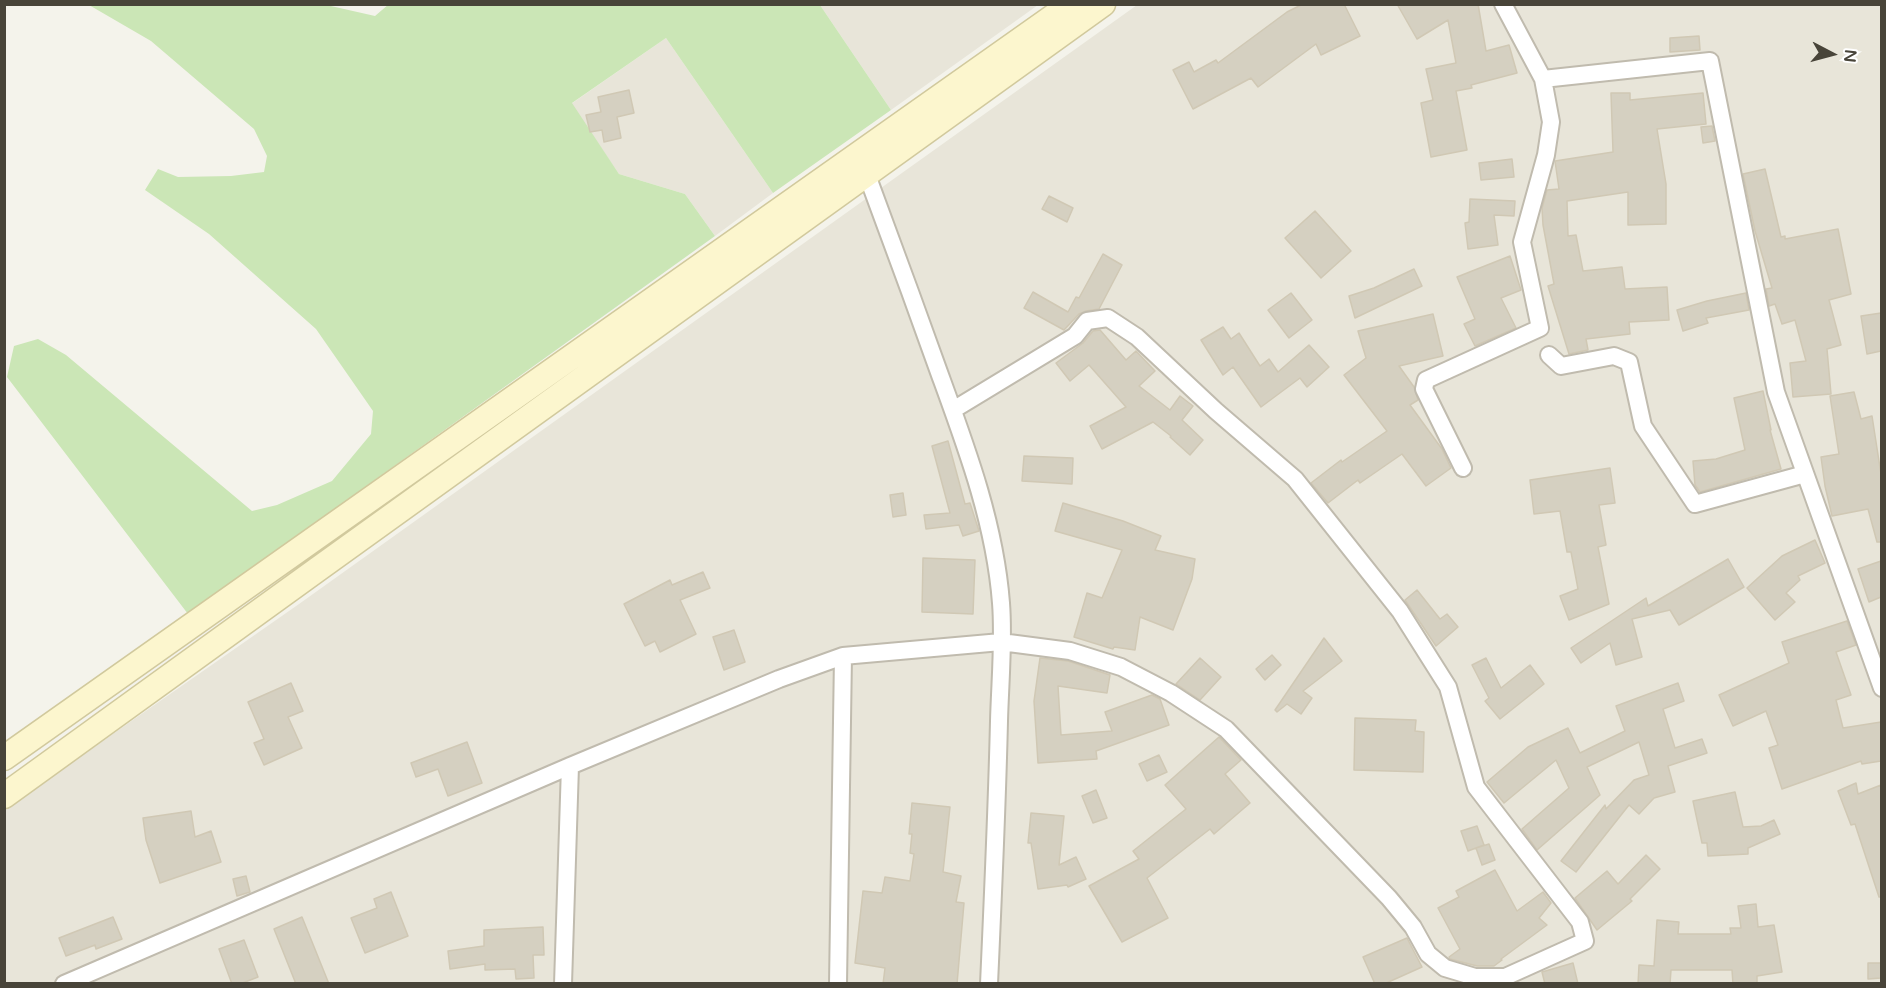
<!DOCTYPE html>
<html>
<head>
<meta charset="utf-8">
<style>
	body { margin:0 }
	#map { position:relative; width:1886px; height:988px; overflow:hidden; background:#f4f3eb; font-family:"Varela Round",sans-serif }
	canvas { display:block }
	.frame { position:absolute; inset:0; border:6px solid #484439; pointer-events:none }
	.north { position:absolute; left:1802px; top:24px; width:60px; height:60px; -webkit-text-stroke:4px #fff; paint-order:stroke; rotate:96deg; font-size:16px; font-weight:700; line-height:24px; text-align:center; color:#484439 }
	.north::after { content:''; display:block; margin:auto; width:21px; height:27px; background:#484439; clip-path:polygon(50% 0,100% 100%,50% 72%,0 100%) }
</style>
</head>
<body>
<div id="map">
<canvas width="1886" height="988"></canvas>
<div class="frame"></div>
<div class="north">N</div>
</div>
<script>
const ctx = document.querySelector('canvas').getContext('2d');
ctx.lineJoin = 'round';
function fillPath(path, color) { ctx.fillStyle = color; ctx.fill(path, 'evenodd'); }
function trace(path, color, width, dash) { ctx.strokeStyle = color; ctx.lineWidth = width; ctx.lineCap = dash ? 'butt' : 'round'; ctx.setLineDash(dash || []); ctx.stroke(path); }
const residential = new Path2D(`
	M820 5H1038L891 110Z
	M1137 5H1881V983H5L4 810 299 604Z
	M666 38 773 193 715 236 685 194 619 174 571 104Z`);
const green = new Path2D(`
	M322 4 375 16 389 4 820 5 891 110 773 193 666 38 572 103 619 174 685 194 715 236 188 614 7 377 14 346 38 339 66 355 252 511 277 505 332 481 371 434 373 411 316 329 209 234 145 190 158 169 178 177 231 176 264 172 267 156 254 129 151 41 89 5Z`);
const building = new Path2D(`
	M1303 4H1344L1360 36 1321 55 1316 44 1258 87 1251 78 1193 109 1173 70 1189 62 1194 72 1216 60 1218 63 1287 12Z
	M1397 4H1478L1486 51 1509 45 1517 73 1471 85 1472 88 1456 91 1467 150 1431 157 1421 103 1433 100 1426 69 1456 63 1448 20 1417 39Z
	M1699 36 1700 50 1670 52V38Z
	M629 90 634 113 617 117 621 138 604 142 602 130 590 132 586 115 601 112 598 97Z
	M1611 93H1630V100L1703 93 1706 124 1657 129 1666 184V224L1628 225V192L1567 201 1568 236 1576 235 1583 271 1622 267 1625 289 1667 287 1669 320 1629 322 1630 334 1586 339 1588 350 1569 354 1548 286 1554 284 1543 225 1542 208 1547 190 1559 189 1555 161 1613 152Z
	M1712 126 1715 141 1703 143 1701 127Z
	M1512 159 1514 177 1481 180 1479 163Z
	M1765 169 1781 237 1785 236V239L1838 229 1851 294 1829 300 1841 345 1827 349 1831 394 1793 397 1790 363 1806 361 1795 320 1782 324 1775 304 1769 306 1766 289 1772 288 1755 231 1743 174Z
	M1049 196 1073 208 1067 222 1042 209Z
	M1470 199 1515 201 1514 216 1494 215 1498 245 1468 249 1465 223 1469 222Z
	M1315 211 1351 251 1321 278 1285 238Z
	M1103 254 1122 265 1099 309 1086 311 1079 314 1064 330 1024 308 1033 292 1068 312 1076 297 1079 298Z
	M1510 256 1521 290 1501 298 1516 328 1475 346 1464 324 1475 319 1457 277Z
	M1414 269 1422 286 1355 318 1349 296 1374 288Z
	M1291 293 1312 320 1289 338 1268 310Z
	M1746 293 1749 310 1706 318 1708 323 1683 331 1677 310 1707 301Z
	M1881 313V351L1867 354 1861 316Z
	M1433 314 1443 356 1399 366 1414 387 1418 400 1410 405 1442 449 1451 468 1426 486 1402 454 1360 483 1358 480 1328 503 1311 483 1341 460 1342 462 1387 431 1344 375 1366 358 1358 331Z
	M1223 327 1231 339 1239 333 1260 366 1269 359 1278 372 1309 345 1329 367 1307 387 1300 378 1261 407 1233 367 1223 375 1201 340Z
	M1100 330 1126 360 1136 351 1155 371 1139 386 1170 410 1180 396 1193 406 1182 420 1203 440 1190 455 1170 437 1171 436 1153 422 1102 449 1090 426 1126 407 1089 365 1070 381 1056 363 1083 343 1093 331Z
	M1763 391 1771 430H1770L1781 469 1700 492 1695 485 1693 461 1716 459 1745 450 1734 398Z
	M1854 392 1861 419 1872 416 1881 474V542H1877L1868 509 1832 516 1825 486 1821 457 1839 454 1830 396Z
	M948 441 965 504 970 503 979 531 963 536 959 525 926 529 924 515 950 513 932 446Z
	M1024 456 1073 458 1072 484 1022 481Z
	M1610 468 1615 503 1599 505 1606 545 1598 547 1609 604 1569 620 1560 596 1578 589 1571 552H1567L1560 511 1534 514 1530 480Z
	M903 493 906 515 893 517 890 495Z
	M1063 503 1123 521 1161 536 1155 550 1195 559 1192 579 1173 630 1140 617 1135 650 1114 647 1113 649 1074 637 1087 593 1102 598 1122 550 1055 531Z
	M1815 540 1825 563 1798 576 1800 580 1786 593 1795 602 1775 620 1747 588 1782 556Z
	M923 558 975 560 973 614 922 612Z
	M1728 559 1744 587 1679 625 1670 610 1632 619 1642 657 1616 665 1610 643 1581 663 1571 648 1646 598 1648 606Z
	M1881 561V597L1869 602 1858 569Z
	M703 572 710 588 680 600 696 634 660 652 655 641 645 646 624 604 670 580 672 585Z
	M1417 590 1440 619 1447 614 1458 627 1436 646 1405 600Z
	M1847 621 1856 645 1836 652 1851 695 1836 700 1843 728 1881 722V761L1862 764 1861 761 1782 789 1769 748 1778 745 1766 711 1733 726 1719 695 1789 663 1782 642Z
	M734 630 745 662 724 670 713 637Z
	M1324 638 1342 661 1303 691 1312 698 1301 714 1287 704 1277 712 1275 710Z
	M1272 655 1281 665 1265 680 1256 669Z
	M1040 658 1068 661 1110 675 1107 693 1058 686 1061 735 1112 731 1105 712 1152 695 1160 699 1169 725 1096 751 1097 759 1038 763 1034 701Z
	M1200 658 1221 677 1200 700 1176 684Z
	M1486 658 1501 688 1530 665 1544 684 1500 719 1485 701 1489 698 1472 665Z
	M291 683 303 711 288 717 302 748 264 765 254 743 264 739 248 702Z
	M1678 683 1684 701 1663 709 1675 748 1702 739 1707 753 1668 766 1675 792 1654 798 1639 814 1629 805 1576 872 1561 861 1605 805 1606 809 1634 780 1649 775 1639 742 1587 767 1600 795 1537 850 1522 829 1569 788 1556 760 1504 803 1487 782 1528 747 1568 728 1580 753 1625 731 1616 706Z
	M1355 718 1416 720 1415 731 1424 732 1423 772 1354 770Z
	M1219 737 1241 760 1225 774 1250 803 1214 834 1210 829 1147 878 1168 918 1122 942 1089 886 1139 859 1133 851 1186 809 1165 785Z
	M467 742 482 783 448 796 438 769 416 777 411 763Z
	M1159 755 1167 772 1147 781 1139 764Z
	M1856 783 1858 794 1881 785V897H1879L1855 824 1851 825 1838 791Z
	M1096 790 1107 818 1093 823 1082 796Z
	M1735 792 1743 827 1761 826 1774 820 1780 834 1748 848V854L1708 856 1707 843H1702L1693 801Z
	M912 803 950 807 943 872 961 876 956 902 964 903 957 984H883L885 968 855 963 863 891 882 893 885 877 910 881 914 854 910 853 912 834H909Z
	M191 811 195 837 211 831 221 862 160 883 146 840 143 818Z
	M1031 813 1064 816 1059 865 1076 857 1086 879 1068 887 1067 885 1038 889 1031 843H1028Z
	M1477 826 1484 845 1468 851 1461 831Z
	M1489 844 1495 860 1482 865 1476 848Z
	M1646 855 1660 869 1630 899 1632 901 1597 930 1575 898 1607 871 1618 884Z
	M1495 870 1517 911 1543 892 1551 903 1539 918 1547 925 1501 959 1502 960 1494 966H1477L1450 959 1449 957 1460 949 1438 908 1459 897 1456 891Z
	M246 876 250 892 237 896 233 879Z
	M391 892 408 936 365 953 351 918 377 908 374 899Z
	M1756 904 1758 927 1774 925 1782 972 1757 976V984H1733L1732 970H1671L1670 984H1638L1639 965 1654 966 1657 920 1679 922 1678 934H1731L1730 928H1741L1738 906Z
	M113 917 122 939 96 949 95 945 66 956 59 938Z
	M302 917 329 984H296L274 929Z
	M543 927 544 955H533L534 978 516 979 515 969 485 970V964L450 969 448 951 484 946V930Z
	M1407 938 1422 967 1384 984H1375L1363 957Z
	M244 940 258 977 240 984H232L219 949Z
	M1573 963 1578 984H1545L1542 972Z
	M1868 963H1881V978L1868 979Z`);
const street = new Path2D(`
	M1543 79 1710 61 1776 392 1882 688
	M862 167 867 175C892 242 916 308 940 375 967 449 995 524 1001 603 1004 641 1000 682 999 721 997 808 993 896 989 984
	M1549 355 1561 366 1614 356 1629 362 1643 426 1695 504 1805 474
	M1463 468 1424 389 1426 380 1540 328 1522 242 1546 155 1551 122 1543 79 1503 4
	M64 984 570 766 779 679 843 656 1001 642 1070 651 1121 667 1171 693 1226 729 1389 898 1413 927 1428 954 1445 968 1475 977H1505L1585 941 1580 922 1476 787 1448 687 1400 611 1295 479 1216 411 1137 337 1108 318 1087 321 1075 336 953 410
	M563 984 570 766
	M838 984 843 656`);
const secondary = new Path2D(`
	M4 758 1071 4
	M4 796 318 569 1103 4`);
fillPath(residential, '#e8e5d9');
fillPath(green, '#cbe6b6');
fillPath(building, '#d5d0c1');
trace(building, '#d0c8b4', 1.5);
trace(street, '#c0bbae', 20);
trace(secondary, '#d1c99d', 27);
trace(street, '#fff', 16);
trace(secondary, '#fcf6ce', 24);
</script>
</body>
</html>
